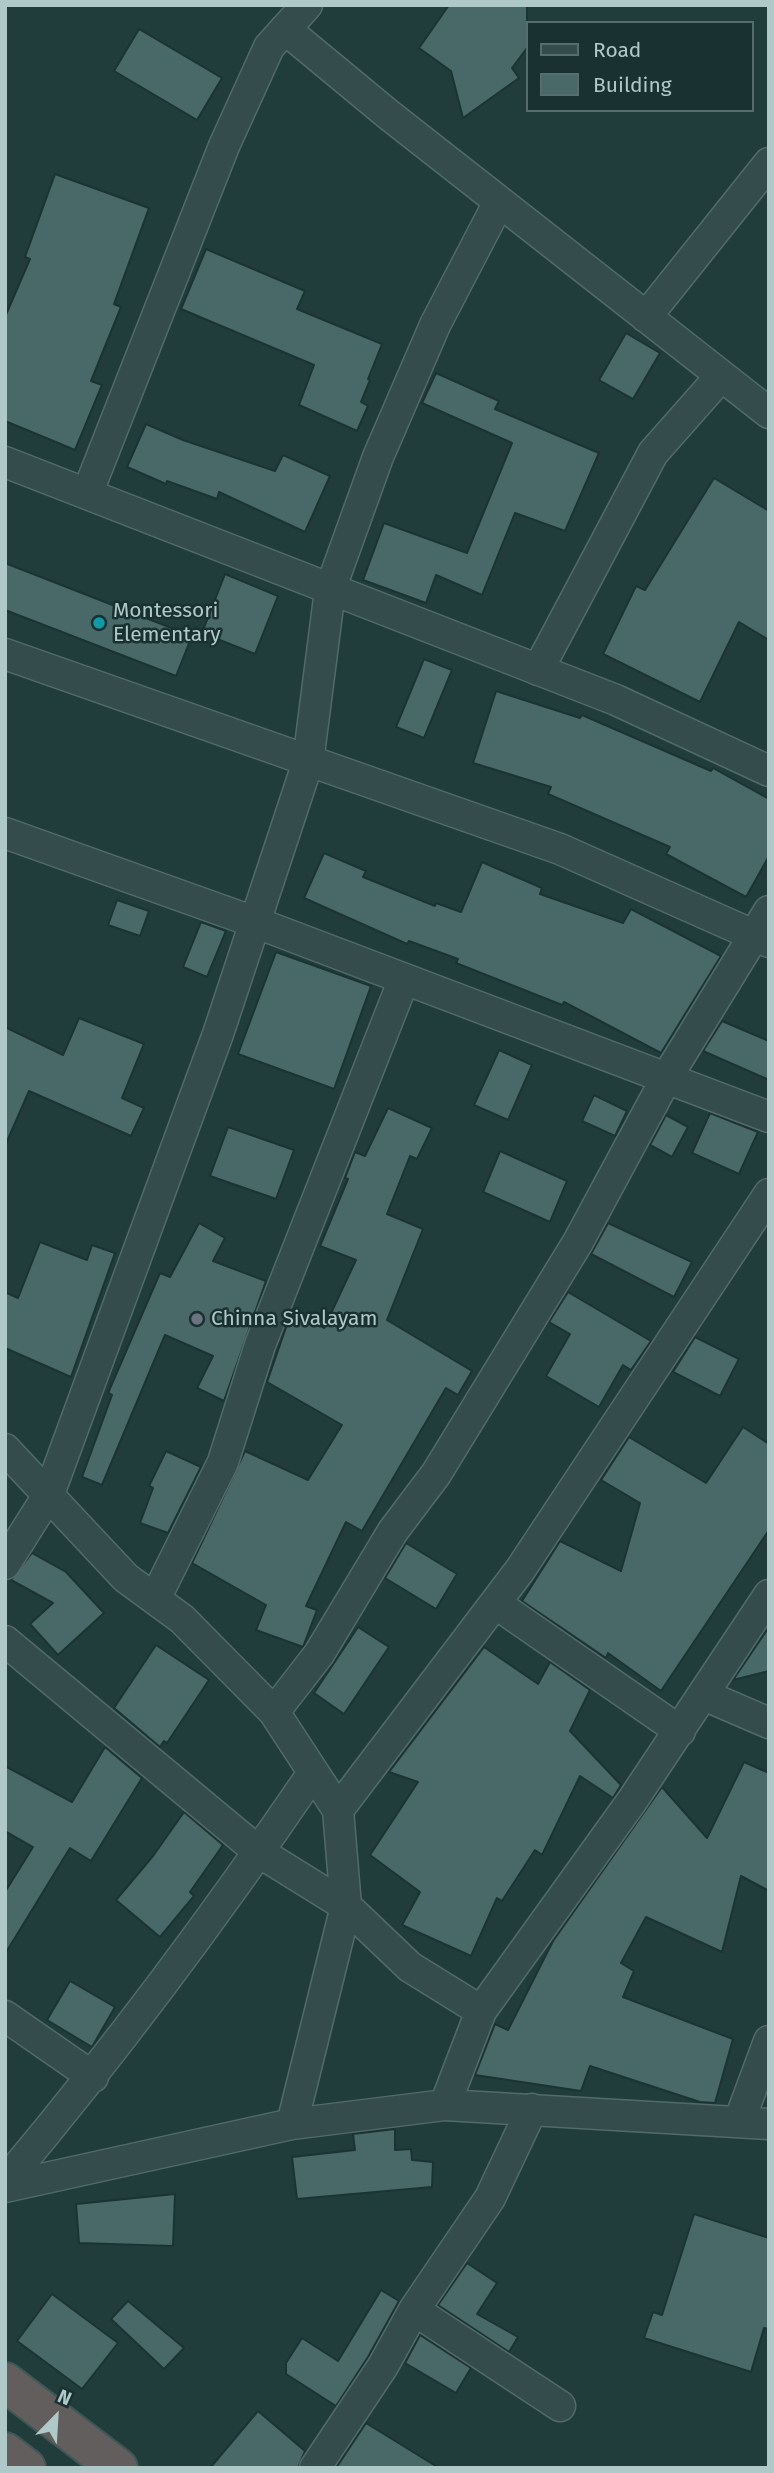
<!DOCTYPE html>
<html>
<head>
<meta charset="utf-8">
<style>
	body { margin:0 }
	#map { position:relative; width:774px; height:2473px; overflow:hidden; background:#203d3b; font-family:"Fira Sans",sans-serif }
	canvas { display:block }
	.frame { position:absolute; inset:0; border:7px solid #afc9c8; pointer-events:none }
	.legend { position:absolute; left:526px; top:21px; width:228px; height:91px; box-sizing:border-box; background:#193130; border:2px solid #556e6d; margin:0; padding:9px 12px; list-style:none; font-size:21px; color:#afc9c8 }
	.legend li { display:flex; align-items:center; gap:14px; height:35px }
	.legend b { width:35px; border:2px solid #556e6d }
	.north { position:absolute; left:21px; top:2382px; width:70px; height:70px; -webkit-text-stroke:5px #193130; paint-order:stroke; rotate:24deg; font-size:19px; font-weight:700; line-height:28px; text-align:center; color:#afc9c8 }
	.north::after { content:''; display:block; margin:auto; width:24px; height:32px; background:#afc9c8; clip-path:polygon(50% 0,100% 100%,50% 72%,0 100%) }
</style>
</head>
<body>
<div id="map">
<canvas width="774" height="2473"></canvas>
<div class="frame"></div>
<ul class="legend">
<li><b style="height:9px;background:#344d4c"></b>Road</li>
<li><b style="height:19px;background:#486967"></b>Building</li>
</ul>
<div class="north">N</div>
</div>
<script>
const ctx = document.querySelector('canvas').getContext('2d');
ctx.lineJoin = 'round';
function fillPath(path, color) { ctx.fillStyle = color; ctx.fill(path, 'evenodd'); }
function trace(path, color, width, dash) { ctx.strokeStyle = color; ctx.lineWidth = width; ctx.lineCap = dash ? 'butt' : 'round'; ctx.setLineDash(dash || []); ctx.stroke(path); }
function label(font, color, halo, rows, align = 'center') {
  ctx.font = font + ' "Fira Sans",sans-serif'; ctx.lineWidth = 5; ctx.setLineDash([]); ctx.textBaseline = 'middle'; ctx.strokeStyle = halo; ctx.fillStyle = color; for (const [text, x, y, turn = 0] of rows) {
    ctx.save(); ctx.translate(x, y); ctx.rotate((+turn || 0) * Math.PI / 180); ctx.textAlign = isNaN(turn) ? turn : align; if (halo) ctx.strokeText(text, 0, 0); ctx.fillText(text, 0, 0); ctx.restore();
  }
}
const building = new Path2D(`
	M449 5H527V48L512 68 519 78 463 118 451 71 419 48Z
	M139 29 222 78 197 120 114 71Z
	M55 174 149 208 114 304 121 307 91 381 102 385 75 450 5 421V317L30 259 25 257Z
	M206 249 305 291 297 309 382 344 368 379 370 380 361 402 368 406 357 431 299 405 314 365 181 309Z
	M626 333 660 353 633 399 599 380Z
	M436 373 499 401 495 409 599 453 565 531 515 513 482 595 436 575 426 603 363 580 384 523 467 553 512 443 422 403Z
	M146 424 183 440 275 471 283 455 330 476 305 532 219 492 217 499 167 481 166 484 127 467Z
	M714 478 769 511V640L739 622 700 702 603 654 636 586 645 590Z
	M5 563 192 636 176 676 5 610Z
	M225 574 278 596 255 654 202 633Z
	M424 659 452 670 424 738 396 727Z
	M496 691 580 718 582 715 711 771 713 768 769 799V856L746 897 666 854 670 847 548 794 551 787 473 763Z
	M324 853 366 871 363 877 435 906 436 903 461 912 482 862 542 888 540 894 623 923 631 909 721 956 661 1053 564 1002 562 1005 456 963 458 959 409 941 407 944 304 898Z
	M117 900 149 911 140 936 108 925Z
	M201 922 226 931 207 977 183 967Z
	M276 952 371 986 334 1089 238 1054Z
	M79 1018 144 1044 122 1098 144 1108 131 1136 29 1091 5 1146V1027L63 1055Z
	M722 1021 769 1041V1080L703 1051Z
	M499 1050 532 1065 508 1120 474 1105Z
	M594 1095 627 1111 615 1136 582 1121Z
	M388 1108 432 1128 417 1159 410 1156 387 1214 423 1229 387 1320 472 1371 458 1395 446 1388 362 1531 346 1522 306 1606 317 1610 303 1647 256 1630 266 1605 192 1563 245 1451 308 1480 342 1425 267 1382 292 1310 324 1328 356 1260 320 1246 348 1179 345 1178 355 1152 365 1156Z
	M710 1113 758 1132 739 1174 692 1153Z
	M666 1115 688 1127 672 1157 650 1145Z
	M228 1127 294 1150 276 1199 210 1176Z
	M500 1151 567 1181 550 1222 483 1192Z
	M199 1223 225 1238 213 1261 266 1281 224 1401 197 1388 213 1356 165 1335 102 1485 82 1477 112 1395 108 1393 160 1273 170 1277Z
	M608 1223 692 1262 674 1297 591 1254Z
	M40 1242 87 1260 92 1245 115 1253 71 1377 5 1348V1292L18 1298Z
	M568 1292 651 1341 631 1370 623 1365 599 1407 546 1376 570 1334 549 1322Z
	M695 1337 739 1359 720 1396 673 1372Z
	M743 1427 769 1444V1530L661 1691 608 1653 606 1658 522 1601 560 1541 621 1571 640 1503 601 1480 629 1437 706 1483Z
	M166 1451 201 1467 168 1533 140 1523 153 1488 149 1486Z
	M406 1543 457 1574 436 1609 385 1578Z
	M32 1553 66 1572 104 1613 58 1655 30 1624 53 1603 11 1580Z
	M358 1627 389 1647 344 1714 314 1693Z
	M769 1627V1671L733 1680Z
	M156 1645 209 1680 167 1743 164 1741 160 1747 114 1708Z
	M484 1647 538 1684 550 1662 590 1690 570 1731 621 1785 613 1798 580 1776 542 1855 535 1850 502 1901 497 1898 471 1956 402 1925 420 1892 370 1855 418 1782 389 1772Z
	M105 1747 142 1778 91 1861 70 1848 5 1954V1892L33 1847 5 1831V1766L72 1802Z
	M744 1762 769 1773V1891L741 1876 722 1952 646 1917 621 1963 634 1971 623 1997 733 2039 715 2103 700 2102 590 2066 581 2091 475 2075 495 2024 508 2030 553 1941 662 1787 707 1838Z
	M184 1812 223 1845 190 1892 194 1896 160 1937 116 1900 153 1856Z
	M70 1981 115 2007 92 2047 47 2020Z
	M395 2129V2150L411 2149 412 2160 433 2162 432 2187 297 2199 292 2157 355 2150 353 2134Z
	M175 2194 173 2246 79 2243 76 2204Z
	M694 2214 769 2238V2329L764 2328 751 2372 644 2338 653 2312 662 2315Z
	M467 2263 497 2283 477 2314 518 2337 509 2352 438 2305Z
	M381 2290 399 2301 368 2357 336 2406 286 2374V2363L302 2338 338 2361Z
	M52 2294 118 2343 82 2389 17 2341Z
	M128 2301 184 2348 164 2369 111 2319Z
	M420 2335 471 2368 456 2393 405 2363Z
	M258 2411 305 2451 298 2468H210Z
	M366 2423 439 2468H336Z`);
const minor = new Path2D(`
	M285 29 389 115 769 413
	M646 317 769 163
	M5 462 616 700 769 771
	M87 494 224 146 269 47 307 5
	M5 654 560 849 769 942
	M538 670 653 453 721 376
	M5 833 257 923 769 1117
	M5 1449 126 1578 182 1619 274 1712 338 1810 346 1906 292 2124
	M5 1564 49 1494 218 1034 308 762 330 590 378 457 435 325 499 202
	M155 1599 223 1462 260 1345 404 979
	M495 1603 680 1731
	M5 1641 259 1852 346 1906 410 1967 481 2011
	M704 1695 769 1723
	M274 1712 319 1654 393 1531 436 1474 578 1242 667 1077 769 911
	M338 1810 520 1570 769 1194
	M5 2016 93 2077
	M445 2105 481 2011 632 1801 769 1595
	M739 2122 769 2041
	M5 2182C115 2051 217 1914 313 1773
	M5 2187 292 2124 445 2105 769 2124
	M414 2310 560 2406
	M315 2468 383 2366 414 2310 490 2198 532 2109`);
const trunk = new Path2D(`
	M5 2382 118 2468
	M5 2452 26 2468`);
const markers = [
	[99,623,7,"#0f9aa8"],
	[197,1319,7,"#6b7280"]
];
const poiNames = [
	["Montessori",113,611],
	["Elementary",113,635],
	["Chinna Sivalayam",211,1319]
];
fillPath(building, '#486967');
trace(building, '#1b3433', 2);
trace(minor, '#526b6a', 33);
trace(trunk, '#3f5857', 42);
trace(minor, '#344d4c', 30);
trace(trunk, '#625e5e', 38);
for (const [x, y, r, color] of markers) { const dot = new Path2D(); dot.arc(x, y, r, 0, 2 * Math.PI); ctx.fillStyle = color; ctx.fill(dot); trace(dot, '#193130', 2.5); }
label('21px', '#afc9c8', '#193130', poiNames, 'left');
</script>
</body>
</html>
